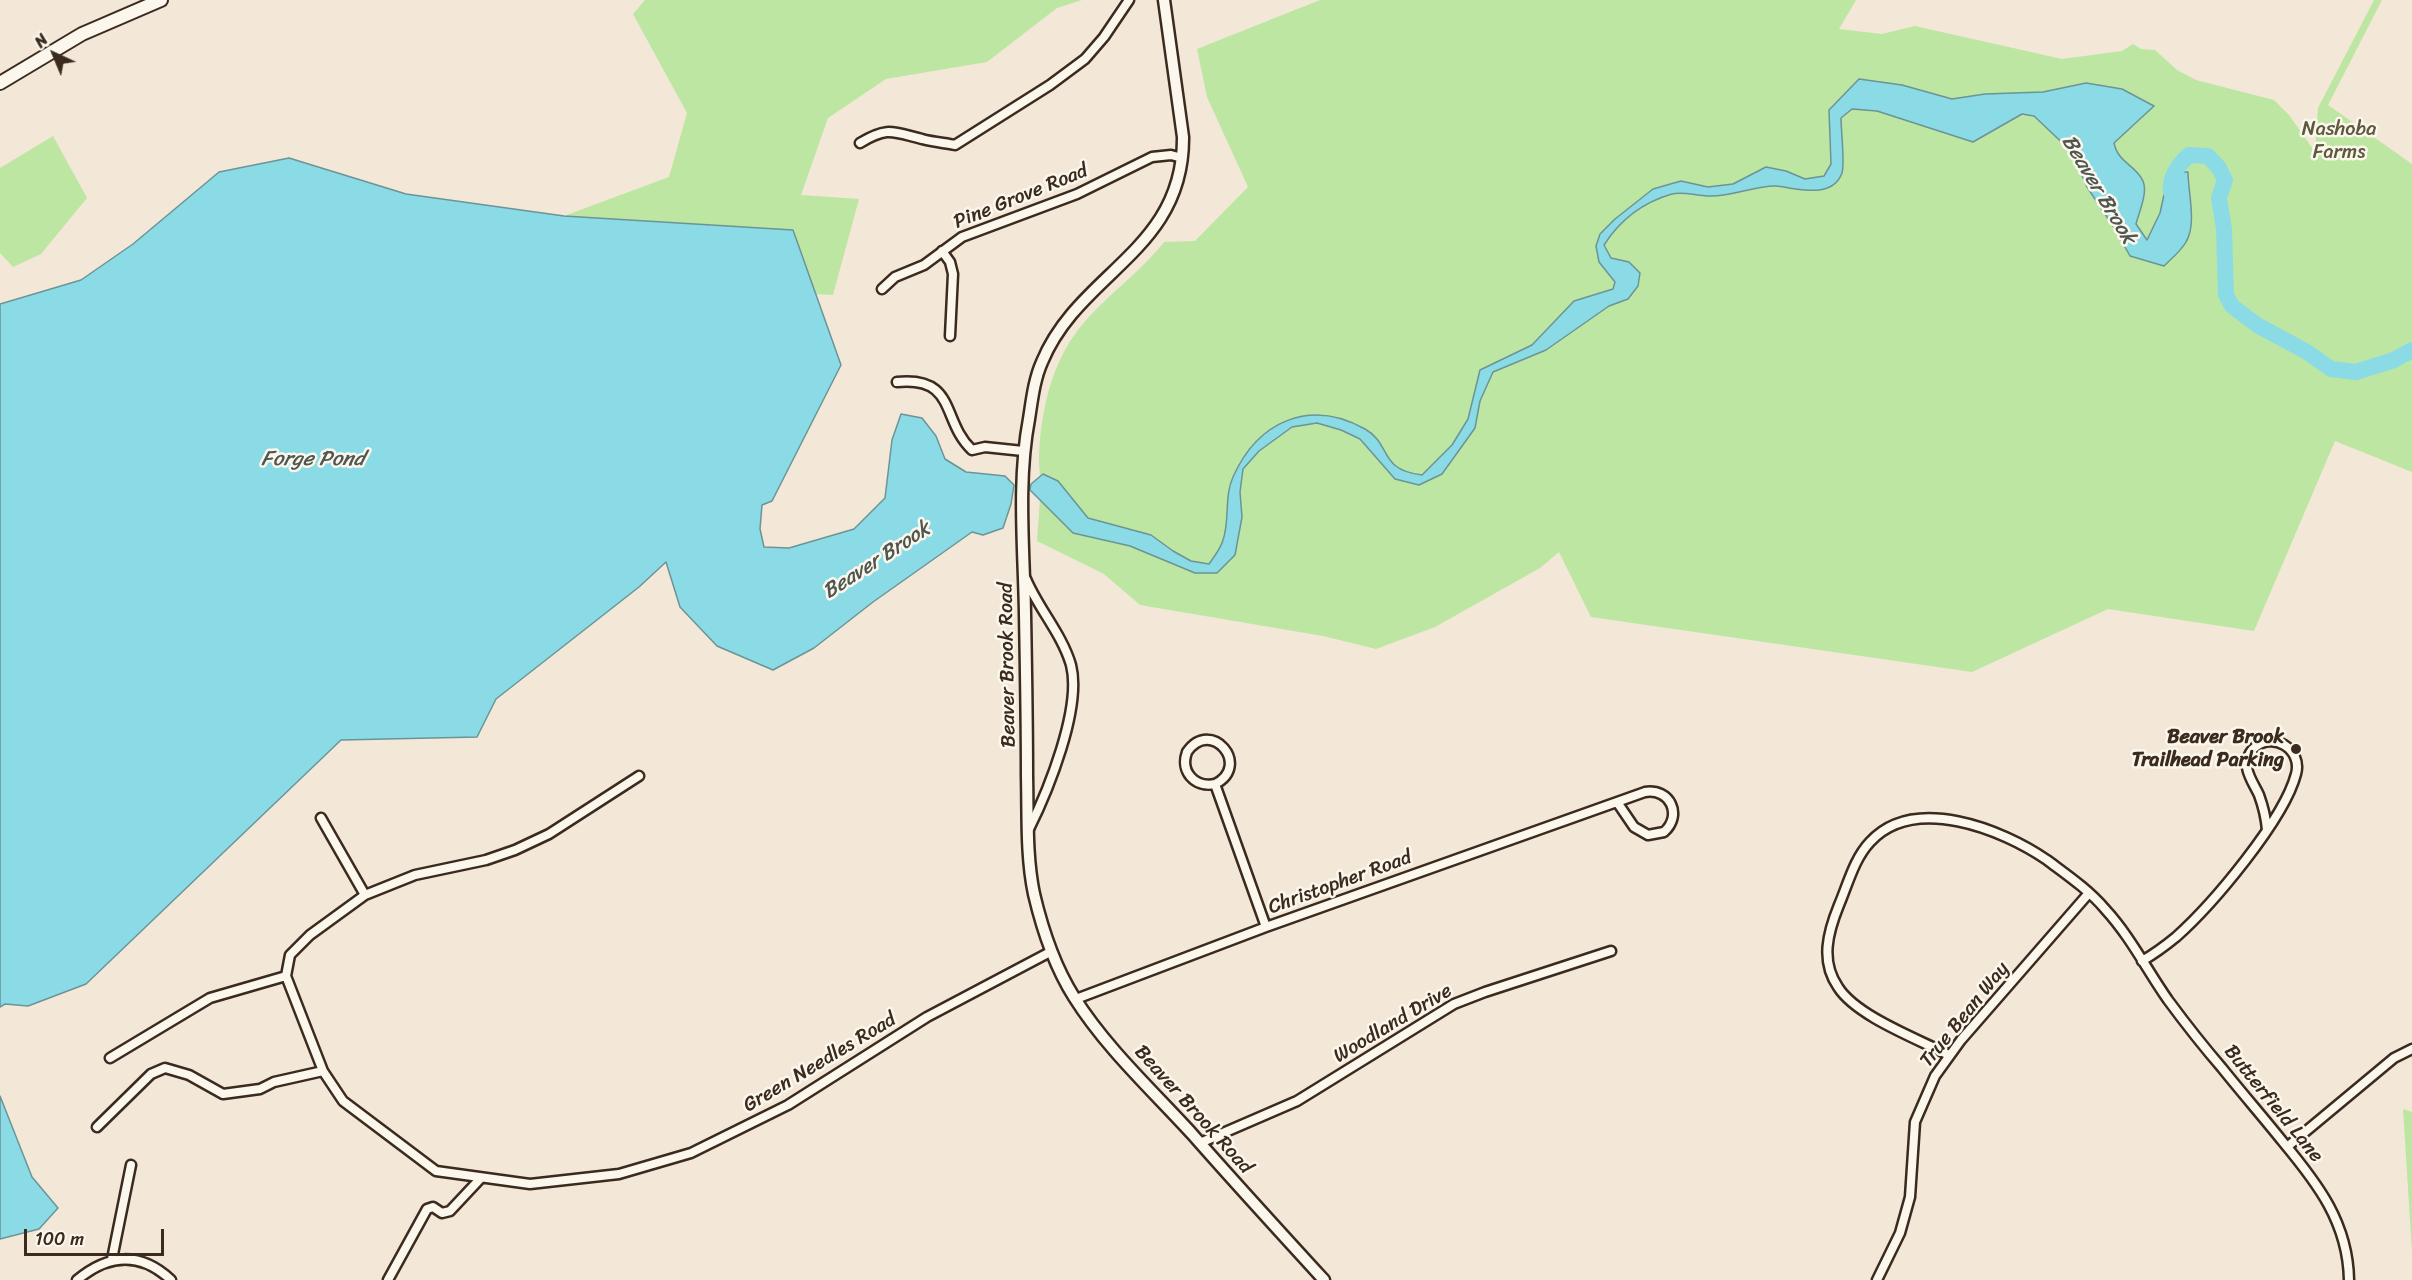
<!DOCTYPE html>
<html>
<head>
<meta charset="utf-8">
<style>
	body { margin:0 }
	#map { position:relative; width:2412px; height:1280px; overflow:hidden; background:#f3e7d8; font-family:Sriracha,sans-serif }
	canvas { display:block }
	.north { position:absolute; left:24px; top:24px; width:60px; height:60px; -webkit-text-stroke:4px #fbf7ec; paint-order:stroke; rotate:316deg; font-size:16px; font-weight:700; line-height:24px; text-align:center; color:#3b2a1e }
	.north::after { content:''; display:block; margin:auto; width:21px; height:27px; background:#3b2a1e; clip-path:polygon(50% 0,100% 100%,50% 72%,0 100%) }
	.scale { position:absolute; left:24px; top:1229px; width:140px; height:27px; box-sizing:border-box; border:3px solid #3b2a1e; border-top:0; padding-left:8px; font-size:18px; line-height:21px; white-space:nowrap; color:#3b2a1e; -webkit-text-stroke:4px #fbf7ec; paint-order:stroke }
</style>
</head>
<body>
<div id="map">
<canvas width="2412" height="1280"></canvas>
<div class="north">N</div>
<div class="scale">100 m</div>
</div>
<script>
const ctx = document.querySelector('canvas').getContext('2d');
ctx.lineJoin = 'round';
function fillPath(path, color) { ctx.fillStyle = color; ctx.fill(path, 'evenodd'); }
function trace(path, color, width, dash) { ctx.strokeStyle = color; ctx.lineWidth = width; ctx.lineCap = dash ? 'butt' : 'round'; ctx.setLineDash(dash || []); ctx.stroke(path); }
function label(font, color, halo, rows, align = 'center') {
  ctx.font = font + ' Sriracha,sans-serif'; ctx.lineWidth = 5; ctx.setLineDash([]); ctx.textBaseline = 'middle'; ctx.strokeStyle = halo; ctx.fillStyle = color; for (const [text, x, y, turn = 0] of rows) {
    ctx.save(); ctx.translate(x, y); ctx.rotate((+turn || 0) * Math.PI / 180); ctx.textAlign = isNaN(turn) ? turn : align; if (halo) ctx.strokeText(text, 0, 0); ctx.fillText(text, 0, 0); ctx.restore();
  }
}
const green = new Path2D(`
	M645 0H1082L1057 8 987 62 886 79 828 118 801 195 859 199 833 295 815 294 792 230 564 216 669 177 687 113 633 14Z
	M1320 0H1856L1839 29 1882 34 1915 26 2062 59 2122 51 2133 44 2141 49 2155 50 2177 70 2196 80 2274 100 2289 115 2315 152 2318 108 2374 0H2382L2328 105 2412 164V472L2335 441 2254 631 2108 609 1972 672 1591 617 1559 552 1540 568 1435 627 1376 649 1323 636 1140 605 1104 574 1037 541C1038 524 1040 507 1040 490 1041 480 1039 469 1039 459 1040 414 1051 365 1078 330 1104 297 1139 274 1164 242L1195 241 1248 187 1207 97 1197 49Z
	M53 136 87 198 41 254 13 267 0 253V168Z
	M2403 1109 2412 1112V1252Z`);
const water = new Path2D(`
	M1859 79 1902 85 1952 99 1985 94 2043 92 2086 83 2122 89 2154 106 2114 143C2118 163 2136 165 2143 181 2148 193 2139 212 2136 224L2147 240 2160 213 2169 172H2188C2188 192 2197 224 2186 242 2181 251 2171 259 2164 266L2130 256 2115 229 2087 187 2072 152 2034 116 2022 114 1973 142 1877 111 1852 109 1841 118C1841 130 1845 164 1842 173 1832 200 1796 188 1776 186 1757 185 1731 197 1709 196 1697 196 1683 191 1672 194 1644 202 1620 220 1604 245L1611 258 1629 262 1640 273 1638 286 1628 299 1609 306 1546 350 1493 372 1480 401 1475 428 1442 474 1419 485 1395 479 1360 439 1341 430 1317 423 1292 427 1259 451 1243 469 1240 492 1242 517 1235 555 1217 573H1195L1130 546 1073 533 1030 490 1031 484 1043 474 1058 481 1088 518 1151 535 1173 551 1191 561 1209 564C1214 557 1221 548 1223 540 1230 521 1224 496 1233 477 1258 421 1310 398 1365 429 1392 444 1378 470 1422 475L1452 445 1468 419 1480 370 1532 345 1574 301 1613 289 1615 282 1599 262 1596 246 1600 234 1615 219 1653 189 1681 181 1708 187 1733 184 1766 167 1786 171 1805 179 1824 176 1831 164 1829 110Z
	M289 158 406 194 564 216 793 230 841 365 772 501 762 505 760 529 764 547 789 548 854 529 885 498 892 440 901 414 922 418 936 436 945 459 966 472 1005 476 1014 485 1011 504 1003 528 983 535 972 532 873 602 814 648 773 670 717 646 680 607 666 562 639 587 496 699 477 737 341 740 86 984 28 1006 5 1004 0 1007V304L81 280 133 244 219 172Z
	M0 1096 32 1177 58 1208 39 1229 0 1239Z`);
const river = new Path2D(`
	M2171 192C2169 177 2178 165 2189 155L2208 156 2219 168 2225 180 2219 198 2224 229 2226 295 2232 306 2257 325 2307 352 2331 369 2356 372 2394 360 2412 350`);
const minor = new Path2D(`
	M860 143C888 126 893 132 922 139 933 142 945 143 955 145L1050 85 1085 59 1104 37 1129 0
	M942 251 950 262 953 274 950 336
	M882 289 895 277 924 265 962 237 1077 194 1152 157 1171 155 1182 158
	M897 382C957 376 941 421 972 450L985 447 1023 451
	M1026 579C1038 608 1062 634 1071 665 1082 708 1048 791 1029 829
	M639 776 549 834 515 850 486 860 415 875 365 895 310 935 290 955 286 976 323 1071 343 1101 436 1171 530 1184 619 1174 691 1153 788 1105 927 1017 1052 951
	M1215 784C1194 788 1180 771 1187 752 1211 717 1252 766 1215 784L1266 927
	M321 818 365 895
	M2142 961C2154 954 2165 946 2176 937 2212 905 2284 820 2296 774 2303 749 2272 730 2253 749 2239 765 2252 780 2259 795 2263 806 2266 818 2267 830
	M1076 999 1266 927 1645 792C1670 788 1683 815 1664 832L1648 835 1634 827 1617 802
	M1949 1055C1918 1039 1856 1016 1838 987 1820 961 1828 932 1839 905 1848 884 1854 859 1870 842 1914 794 2002 829 2047 860 2067 875 2089 890 2105 909 2130 936 2147 970 2168 1000 2185 1023 2203 1046 2222 1068 2242 1093 2263 1117 2283 1142 2318 1184 2348 1223 2349 1280
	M110 1058 210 998 286 976
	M97 1127 151 1074 165 1068 189 1075 223 1094 260 1089 274 1082 323 1071
	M1200 1143 1297 1101 1454 1004 1485 992 1611 951
	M2287 1147 2394 1058 2412 1049
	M112 1259 131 1165
	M77 1280C108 1254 140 1251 171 1280
	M388 1280 427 1209 433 1207 442 1213 450 1211 480 1179
	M1877 1280 1900 1233 1910 1197 1915 1122 1935 1076 1961 1040 2089 893`);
const tertiary = new Path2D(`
	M1164 0 1183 137C1184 251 1079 272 1042 362 1034 380 1032 400 1029 419 1017 482 1024 549 1025 614 1026 668 1027 722 1027 777 1028 815 1026 856 1034 894 1042 928 1055 967 1074 997 1106 1048 1152 1090 1193 1135 1236 1184 1280 1232 1324 1280`);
const secondary = new Path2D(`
	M0 83 82 34 161 0`);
const markers = [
	[2296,749,6,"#3b2a1e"]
];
const parkNames = [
	["Nashoba",2339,130],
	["Farms",2339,153]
];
const streetNames = [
	["Pine Grove Road",1021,197,-22],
	["Beaver Brook Road",1008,665,-91],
	["Christopher Road",1340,883,-20],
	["True Bean Way",1965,1015,-51],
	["Woodland Drive",1393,1024,-31],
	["Green Needles Road",820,1063,-31],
	["Butterfield Lane",2273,1104,51],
	["Beaver Brook Road",1193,1110,48]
];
const poiNames = [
	["Beaver Brook",2284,738],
	["Trailhead Parking",2284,761]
];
const waterNames = [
	["Beaver Brook",2098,190,59],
	["Forge Pond",313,460],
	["Beaver Brook",877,561,-33]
];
fillPath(green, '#bde6a2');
fillPath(water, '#8bdbe6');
trace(water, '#6b9496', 1.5);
trace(river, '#8bdbe6', 16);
trace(minor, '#3b2a1e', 13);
trace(tertiary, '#3b2a1e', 15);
trace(secondary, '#3b2a1e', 16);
trace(minor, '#fbf7ec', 8);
trace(tertiary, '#fbf7ec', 10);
trace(secondary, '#fbf7ec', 12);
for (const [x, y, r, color] of markers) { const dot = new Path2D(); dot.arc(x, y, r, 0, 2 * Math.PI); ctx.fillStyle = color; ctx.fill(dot); trace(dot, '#fbf7ec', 2); }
label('20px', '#5c593f', '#fbf7ec', parkNames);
label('20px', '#3b2a1e', '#fbf7ec', streetNames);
label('bold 20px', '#3b2a1e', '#fbf7ec', poiNames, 'right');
label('italic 21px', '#4f5650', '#fbf7ec', waterNames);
</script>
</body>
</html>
